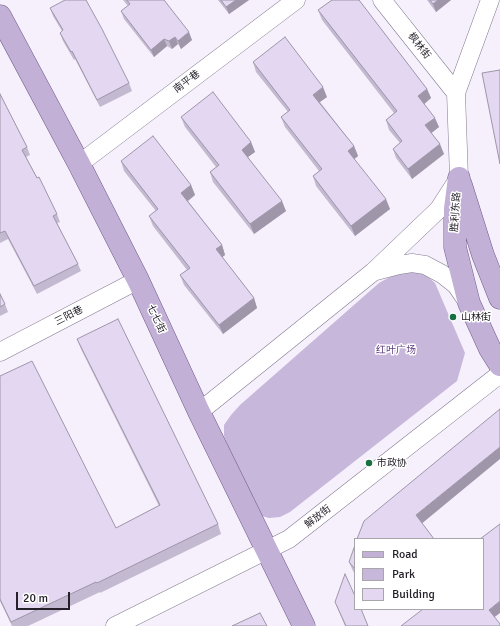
<!DOCTYPE html>
<html>
<head>
<meta charset="utf-8">
<style>
	body { margin:0 }
	#map { position:relative; width:500px; height:626px; overflow:hidden; background:#f5f0fb; font-family:Signika,sans-serif }
	canvas { display:block }
	.legend { position:absolute; left:354px; top:538px; width:130px; height:72px; box-sizing:border-box; background:#fff; border:1px solid #a8a6aa; margin:0; padding:5px 7px; list-style:none; font-size:12px; color:#25202a }
	.legend li { display:flex; align-items:center; gap:8px; height:20px }
	.legend b { width:20px; border:1px solid #a8a6aa }
	.scale { position:absolute; left:16px; top:592px; width:54px; height:18px; box-sizing:border-box; border:2px solid #25202a; border-top:0; padding-left:5px; font-size:12px; line-height:14px; white-space:nowrap; color:#25202a; -webkit-text-stroke:3px #fff; paint-order:stroke }
</style>
</head>
<body>
<div id="map">
<canvas width="500" height="626"></canvas>
<ul class="legend">
<li><b style="height:5px;background:#c2b0d7"></b>Road</li>
<li><b style="height:11px;background:#c7b7da"></b>Park</li>
<li><b style="height:11px;background:#e3d7f2"></b>Building</li>
</ul>
<div class="scale">20 m</div>
</div>
<script>
const context = document.querySelector('canvas').getContext('2d');
context.lineJoin = 'round';
function fillPath(path, color) { context.fillStyle = color; context.fill(path, 'evenodd'); }
const toPath = rows => new Path2D(rows.map(r => 'M' + r).join(''));
function trace(path, color, width, dash) { context.strokeStyle = color; context.lineWidth = width; context.lineCap = dash ? 'butt' : 'round'; context.setLineDash(dash || []); context.stroke(path); }
function drawText(font, color, halo, rows, align = 'center') {
  context.font = font + ' Signika,"Noto Sans SC",sans-serif'; context.lineWidth = 3; context.setLineDash([]); context.textBaseline = 'middle'; context.strokeStyle = halo; context.fillStyle = color; for (const [text, x, y, turn = 0] of rows) {
    context.save(); context.translate(x, y); context.rotate((+turn || 0) * Math.PI / 180); context.textAlign = isNaN(turn) ? turn : align; if (halo) context.strokeText(text, 0, 0); context.fillText(text, 0, 0); context.restore();
  }
}
const green = toPath([
	[413,269,425,274,435,283,465,353,457,381,290,512,280,517,269,518,262,516,255,510,224,436,224,425,231,415,240,405,379,283,397,273]
]);
const minor = toPath([
	[382,0,456,93],
	[79,164,296,0],
	[376,271,399,265,412,263,425,265,442,274,456,285,467,301],
	[0,352,138,280],
	[199,412,373,272,439,209,459,178,456,93,490,0],
	[115,626,289,539,500,374]
]);
const major = toPath([
	[0,16,79,164,138,280,199,412,304,626],
	[459,178,455,209,455,247,469,303,490,349,500,365],
	[461,185,483,255,500,298]
]);
const wall = toPath([
	[123,0,164,0,192,40,181,49,178,44,172,49,167,46,154,57,124,19,121,11,128,6],
	[218,0,249,0,229,14],
	[427,0,451,0,436,12],
	[50,8,129,83,132,91,100,107,75,59,74,60,63,41,60,33,62,31,53,16],
	[318,10,427,89,431,98,424,104,439,127,431,133,444,154,412,179,396,158,393,149,400,143,389,130,386,120,394,113,322,20],
	[253,62,327,97,320,102,354,146,358,156,354,159,390,209,355,236,316,186,313,176,319,171,285,127,281,117,288,112,256,72],
	[0,94,27,147,30,155,26,157,57,214,60,222,57,223,78,264,81,271,37,294,8,239,0,243],
	[181,117,251,142,255,152,248,157,286,211,254,234,213,182,210,172,216,167,185,127],
	[121,161,191,185,195,195,188,201,222,245,225,255,222,257,254,298,257,308,223,334,184,285,180,275,187,270,153,226,149,216,156,211,124,171],
	[0,294,5,304,8,312,0,316],
	[77,339,218,524,221,534,100,593,100,592,28,626,12,626,0,601,0,376,116,528,159,506,81,349],
	[355,545,355,574,353,571,349,562],
	[335,602,368,626,345,626]
]);
const shadedWall = toPath([
	[236,0,249,0,229,14,226,7],
	[438,0,451,0,436,12,433,4],
	[189,32,192,40,181,49,178,41],
	[175,37,178,44,172,49,169,41],
	[164,39,167,46,154,57,151,50],
	[323,87,327,97,317,104,313,95],
	[427,89,431,98,422,106,418,96],
	[435,118,439,127,429,135,425,125],
	[251,142,255,152,245,159,242,150],
	[440,144,444,154,412,179,408,169],
	[354,146,358,156,352,161,348,151],
	[191,185,195,195,185,203,181,193],
	[386,199,390,209,355,236,351,226],
	[282,201,286,211,254,234,250,224],
	[222,245,225,255,220,259,216,249],
	[254,298,257,308,223,334,219,325],
	[500,447,500,459,420,525,416,515],
	[500,601,500,613,492,619,489,610]
]);
const building = toPath([
	[65,0,86,0,102,29,129,83,97,100,72,51,71,52,60,33,63,30,50,8,65,0],
	[127,0,164,0,189,32,178,41,175,37,169,41,164,39,151,50,121,11,130,4,127,0],
	[221,0,236,0,226,7,221,0],
	[332,0,359,0,427,89,418,96,435,118,425,125,440,144,408,169,393,149,402,141,386,120,397,111,318,10,332,0],
	[430,0,438,0,433,4,430,0],
	[285,37,323,87,313,95,354,146,348,151,386,199,351,226,313,176,322,169,281,117,290,110,253,62,285,37],
	[500,70,500,164,482,73,500,70],
	[213,92,251,142,242,150,282,201,250,224,210,172,219,165,181,117,213,92],
	[0,94,27,147,22,150,37,178,39,177,57,214,53,216,78,264,34,286,5,231,0,233,0,94],
	[153,136,191,185,181,193,222,245,216,249,254,298,219,325,180,275,190,268,149,216,158,209,121,161,153,136],
	[0,294,5,304,0,307,0,294],
	[118,319,218,524,97,583,96,582,11,622,0,599,0,376,32,361,116,528,160,505,77,339,118,319],
	[500,409,500,447,416,515,434,539,357,539,364,521,500,409],
	[500,524,500,601,489,610,500,624,500,626,401,626,423,609,483,609,483,539,480,539,500,524],
	[355,545,355,569,349,562,355,545],
	[345,574,355,596,355,609,361,609,368,626,346,626,335,602,345,574],
	[260,613,267,626,232,626,260,613]
]);
const markers = [
	[453,317,4,"#197043"],
	[369,463,4,"#197043"]
];
const streetNames = [
	["枫林街",419,46,52],
	["南平巷",187,82,-37],
	["胜利东路",456,212,-86],
	["三阳巷",69,316,-27],
	["七七街",156,319,65],
	["解放街",318,517,-38]
];
const poiNames = [
	["山林街",461,317],
	["市政协",377,463]
];
const parkNames = [
	["红叶广场",396,350]
];
fillPath(green, '#c7b7da');
trace(minor, '#847991', 19);
trace(major, '#715b8a', 23);
trace(minor, '#fff', 18);
trace(major, '#c2b0d7', 22);
fillPath(wall, '#c3b9d0');
fillPath(shadedWall, '#9f96a9');
fillPath(building, '#e3d7f2');
trace(building, '#9f96a9', 1);
for (const [x, y, r, color] of markers) { const dot = new Path2D(); dot.arc(x, y, r, 0, 2 * Math.PI); context.fillStyle = color; context.fill(dot); trace(dot, '#fff', 1.5); }
drawText('10px', '#25202a', '#fff', streetNames);
drawText('10px', '#25202a', '#fff', poiNames, 'left');
drawText('10px', '#5e3b80', '#fff', parkNames);
</script>
</body>
</html>
